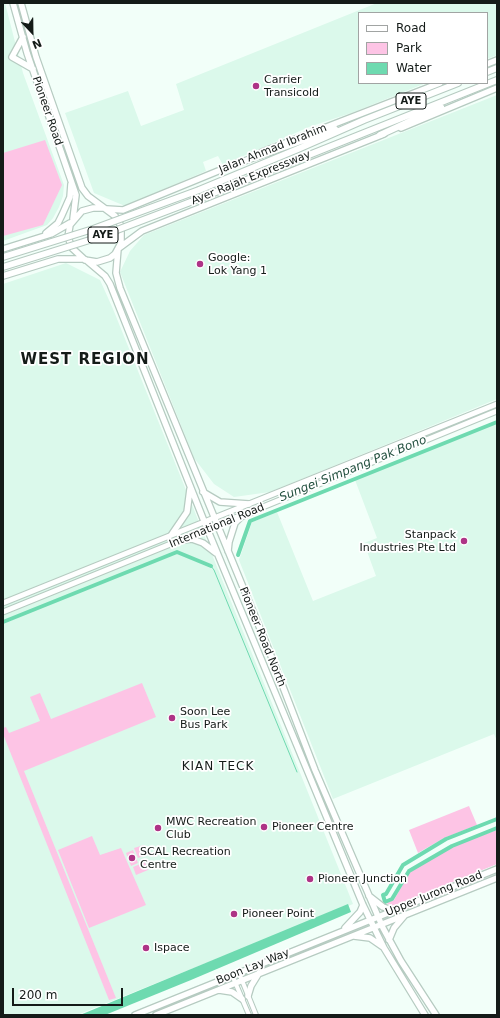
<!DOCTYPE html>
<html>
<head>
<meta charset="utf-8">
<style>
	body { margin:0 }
	#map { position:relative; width:500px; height:1018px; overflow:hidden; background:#f2fff9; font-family:"DejaVu Sans",sans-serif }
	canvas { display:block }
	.frame { position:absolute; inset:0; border:4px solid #141b18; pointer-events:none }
	.legend { position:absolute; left:358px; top:12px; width:130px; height:72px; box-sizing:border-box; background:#fff; border:1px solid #a1a4a3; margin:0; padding:5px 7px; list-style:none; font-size:12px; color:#141b18 }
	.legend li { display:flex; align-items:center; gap:8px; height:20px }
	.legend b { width:20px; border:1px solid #a1a4a3 }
	.north { position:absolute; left:12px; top:12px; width:40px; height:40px; -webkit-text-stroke:3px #fff; paint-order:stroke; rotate:158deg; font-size:11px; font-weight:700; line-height:16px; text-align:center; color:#141b18 }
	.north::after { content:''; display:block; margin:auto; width:14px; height:18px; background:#141b18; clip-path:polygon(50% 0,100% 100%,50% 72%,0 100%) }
	.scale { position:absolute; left:12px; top:988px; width:111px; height:18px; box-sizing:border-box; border:2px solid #141b18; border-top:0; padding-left:5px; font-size:12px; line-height:14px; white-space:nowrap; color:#141b18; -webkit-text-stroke:3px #fff; paint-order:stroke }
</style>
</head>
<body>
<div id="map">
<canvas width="500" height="1018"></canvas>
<div class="frame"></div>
<ul class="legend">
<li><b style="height:5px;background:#fff"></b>Road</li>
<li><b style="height:11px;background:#fdc4e5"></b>Park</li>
<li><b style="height:11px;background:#6edab0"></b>Water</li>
</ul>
<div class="north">N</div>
<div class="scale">200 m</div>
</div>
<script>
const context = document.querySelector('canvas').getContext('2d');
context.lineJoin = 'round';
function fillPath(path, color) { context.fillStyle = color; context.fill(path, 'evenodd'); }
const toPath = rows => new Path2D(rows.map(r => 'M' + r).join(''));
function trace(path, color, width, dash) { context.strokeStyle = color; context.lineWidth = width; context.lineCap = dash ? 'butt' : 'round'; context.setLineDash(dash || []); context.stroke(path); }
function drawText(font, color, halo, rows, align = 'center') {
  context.font = font + ' "DejaVu Sans",sans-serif'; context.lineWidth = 3.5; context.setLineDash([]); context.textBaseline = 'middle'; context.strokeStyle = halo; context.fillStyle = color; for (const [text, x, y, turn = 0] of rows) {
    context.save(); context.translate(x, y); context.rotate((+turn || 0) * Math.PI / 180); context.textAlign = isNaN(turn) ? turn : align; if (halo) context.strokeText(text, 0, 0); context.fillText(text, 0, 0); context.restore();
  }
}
const built = toPath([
	[3,3,5,3,23,73,64,185,63,196,59,207,53,218,47,225,3,241],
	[377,3,497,3,497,55,487,59,487,13,359,13,359,83,426,83,354,112,309,127,223,165,218,156,203,162,206,171,125,206,94,193,65,113,128,91,141,126,184,110,176,84],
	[497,95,497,399,270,492,234,497,214,484,194,458,120,272,130,251,144,235],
	[66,263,100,280,113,309,353,904,77,1015,3,1015,3,284],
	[497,421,497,741,494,734,333,799,239,560,252,522,277,512,313,601,376,576,364,543,377,538,355,480]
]);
const green = toPath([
	[45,140,62,185,43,225,3,236,3,153],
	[142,683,156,717,24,771,116,998,109,1000,3,734,3,728,6,727,9,733,40,721,30,697,40,693,51,719],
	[469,806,477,825,444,838,418,853,409,830],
	[497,830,497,864,393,906,386,903,394,900,410,872,453,846],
	[92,836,100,855,121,848,146,905,89,928,58,850],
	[144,845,148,854,138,858,134,848],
	[133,850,138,863,131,866,126,853],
	[145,862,148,870,136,875,133,867]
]);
const water = toPath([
	[348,904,351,912,191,980,105,1015,80,1015]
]);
const stream = toPath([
	[211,566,214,570,297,772]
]);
const canal = toPath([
	[238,555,250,521,497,422],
	[3,622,177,552,211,566],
	[497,819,446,839,403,865,386,894,383,895,385,902,392,899,409,871,452,846,497,828]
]);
const tertiary = toPath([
	[239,973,256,1015],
	[232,975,249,1015]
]);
const secondary = toPath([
	[253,511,497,411],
	[3,603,497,404],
	[3,612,242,515]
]);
const primary = toPath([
	[13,3,27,53,76,195,73,219],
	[21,3,36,57,82,188,88,196,115,216,121,226,121,243,115,254,110,258,97,262,85,260,72,248,68,237,70,225,82,211,93,208,104,208],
	[23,37,12,57,33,69],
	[487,64,497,60],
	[401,128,497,88],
	[262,152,440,83],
	[107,209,123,210,240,162],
	[46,233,58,223,62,215,70,197,71,184],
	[119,248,142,231,384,134],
	[3,249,51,234,70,223],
	[118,249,116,273,120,288,268,648,315,770,383,928,401,961,436,1015],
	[86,260,105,276,110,284,204,521,363,905,384,948,425,1015],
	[3,276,58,259,82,259],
	[203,492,220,502,249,504],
	[172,534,187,512,190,489],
	[182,540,192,539,203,543,216,553],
	[228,551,229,542,235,523,241,517,256,510],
	[369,896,383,907,392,910],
	[345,928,360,912,363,905],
	[354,936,370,938,383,947],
	[389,940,394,928,405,915],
	[219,990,232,992,242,999],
	[248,996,251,986,259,973],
	[135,1015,497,869],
	[156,1015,497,878]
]);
const motorway = toPath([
	[487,72,497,68],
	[380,135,441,107],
	[236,164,335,129],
	[199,190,298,149,364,120,458,83],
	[201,198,497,80]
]);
const motorwayBridge = toPath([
	[3,257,93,229,199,190],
	[3,267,96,238,201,198]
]);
const markers = [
	[256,86,4,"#ae3386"],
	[200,264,4,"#ae3386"],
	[464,541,4,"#ae3386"],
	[172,718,4,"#ae3386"],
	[264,827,4,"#ae3386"],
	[158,828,4,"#ae3386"],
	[132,858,4,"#ae3386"],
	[310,879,4,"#ae3386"],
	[234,914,4,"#ae3386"],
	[146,948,4,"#ae3386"]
];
const shields = [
	[411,101,30],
	[103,235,30]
];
const shieldNames = [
	["AYE",411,101],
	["AYE",103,235]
];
const poiNames = [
	["Carrier",264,80],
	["Transicold",264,93],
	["Google:",208,258],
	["Lok Yang 1",208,271],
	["Stanpack",456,535,"right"],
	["Industries Pte Ltd",456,548,"right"],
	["Soon Lee",180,712],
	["Bus Park",180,725],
	["MWC Recreation",166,822],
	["Club",166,835],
	["Pioneer Centre",272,827],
	["SCAL Recreation",140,852],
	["Centre",140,865],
	["Pioneer Junction",318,879],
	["Pioneer Point",242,914],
	["Ispace",154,948]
];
const streetNames = [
	["Pioneer Road",47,111,71],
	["Jalan Ahmad Ibrahim",273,149,-22],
	["Ayer Rajah Expressway",251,178,-22],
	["International Road",217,526,-22],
	["Pioneer Road North",262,637,68],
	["Upper Jurong Road",434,894,-22],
	["Boon Lay Way",253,967,-22]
];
const waterNames = [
	["Sungei Simpang Pak Bono",353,469,-22]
];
const neighbourhoodNames = [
	["KIAN TECK",218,767]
];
const districtNames = [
	["WEST REGION",85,360]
];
fillPath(built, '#dbf9eb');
fillPath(green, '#fdc4e5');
fillPath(water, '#6edab0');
trace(stream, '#6edab0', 1);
trace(canal, '#6edab0', 4);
trace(tertiary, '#b6cbc1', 6);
trace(secondary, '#b6cbc1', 7);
trace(primary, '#b6cbc1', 8);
trace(motorway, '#b6cbc1', 8);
trace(tertiary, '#fff', 4);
trace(secondary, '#fff', 5);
trace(primary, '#fff', 5.5);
trace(motorway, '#fff', 6);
trace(motorwayBridge, '#b6cbc1', 8, []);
trace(motorwayBridge, '#fff', 6);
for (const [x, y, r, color] of markers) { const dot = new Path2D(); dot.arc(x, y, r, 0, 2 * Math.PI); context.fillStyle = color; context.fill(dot); trace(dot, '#fff', 1.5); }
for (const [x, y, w] of shields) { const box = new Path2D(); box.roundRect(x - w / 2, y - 8, w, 16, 3); context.fillStyle = '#fff'; context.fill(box); trace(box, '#141b18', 1); }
drawText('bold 10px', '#141b18', null, shieldNames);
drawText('11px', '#141b18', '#fff', poiNames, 'left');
drawText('11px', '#141b18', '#fff', streetNames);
drawText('italic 12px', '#255241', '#fff', waterNames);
context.letterSpacing = '1px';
drawText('12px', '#141b18', '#fff', neighbourhoodNames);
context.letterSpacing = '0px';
context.letterSpacing = '1px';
drawText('bold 15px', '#141b18', '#fff', districtNames);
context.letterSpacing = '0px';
</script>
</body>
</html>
